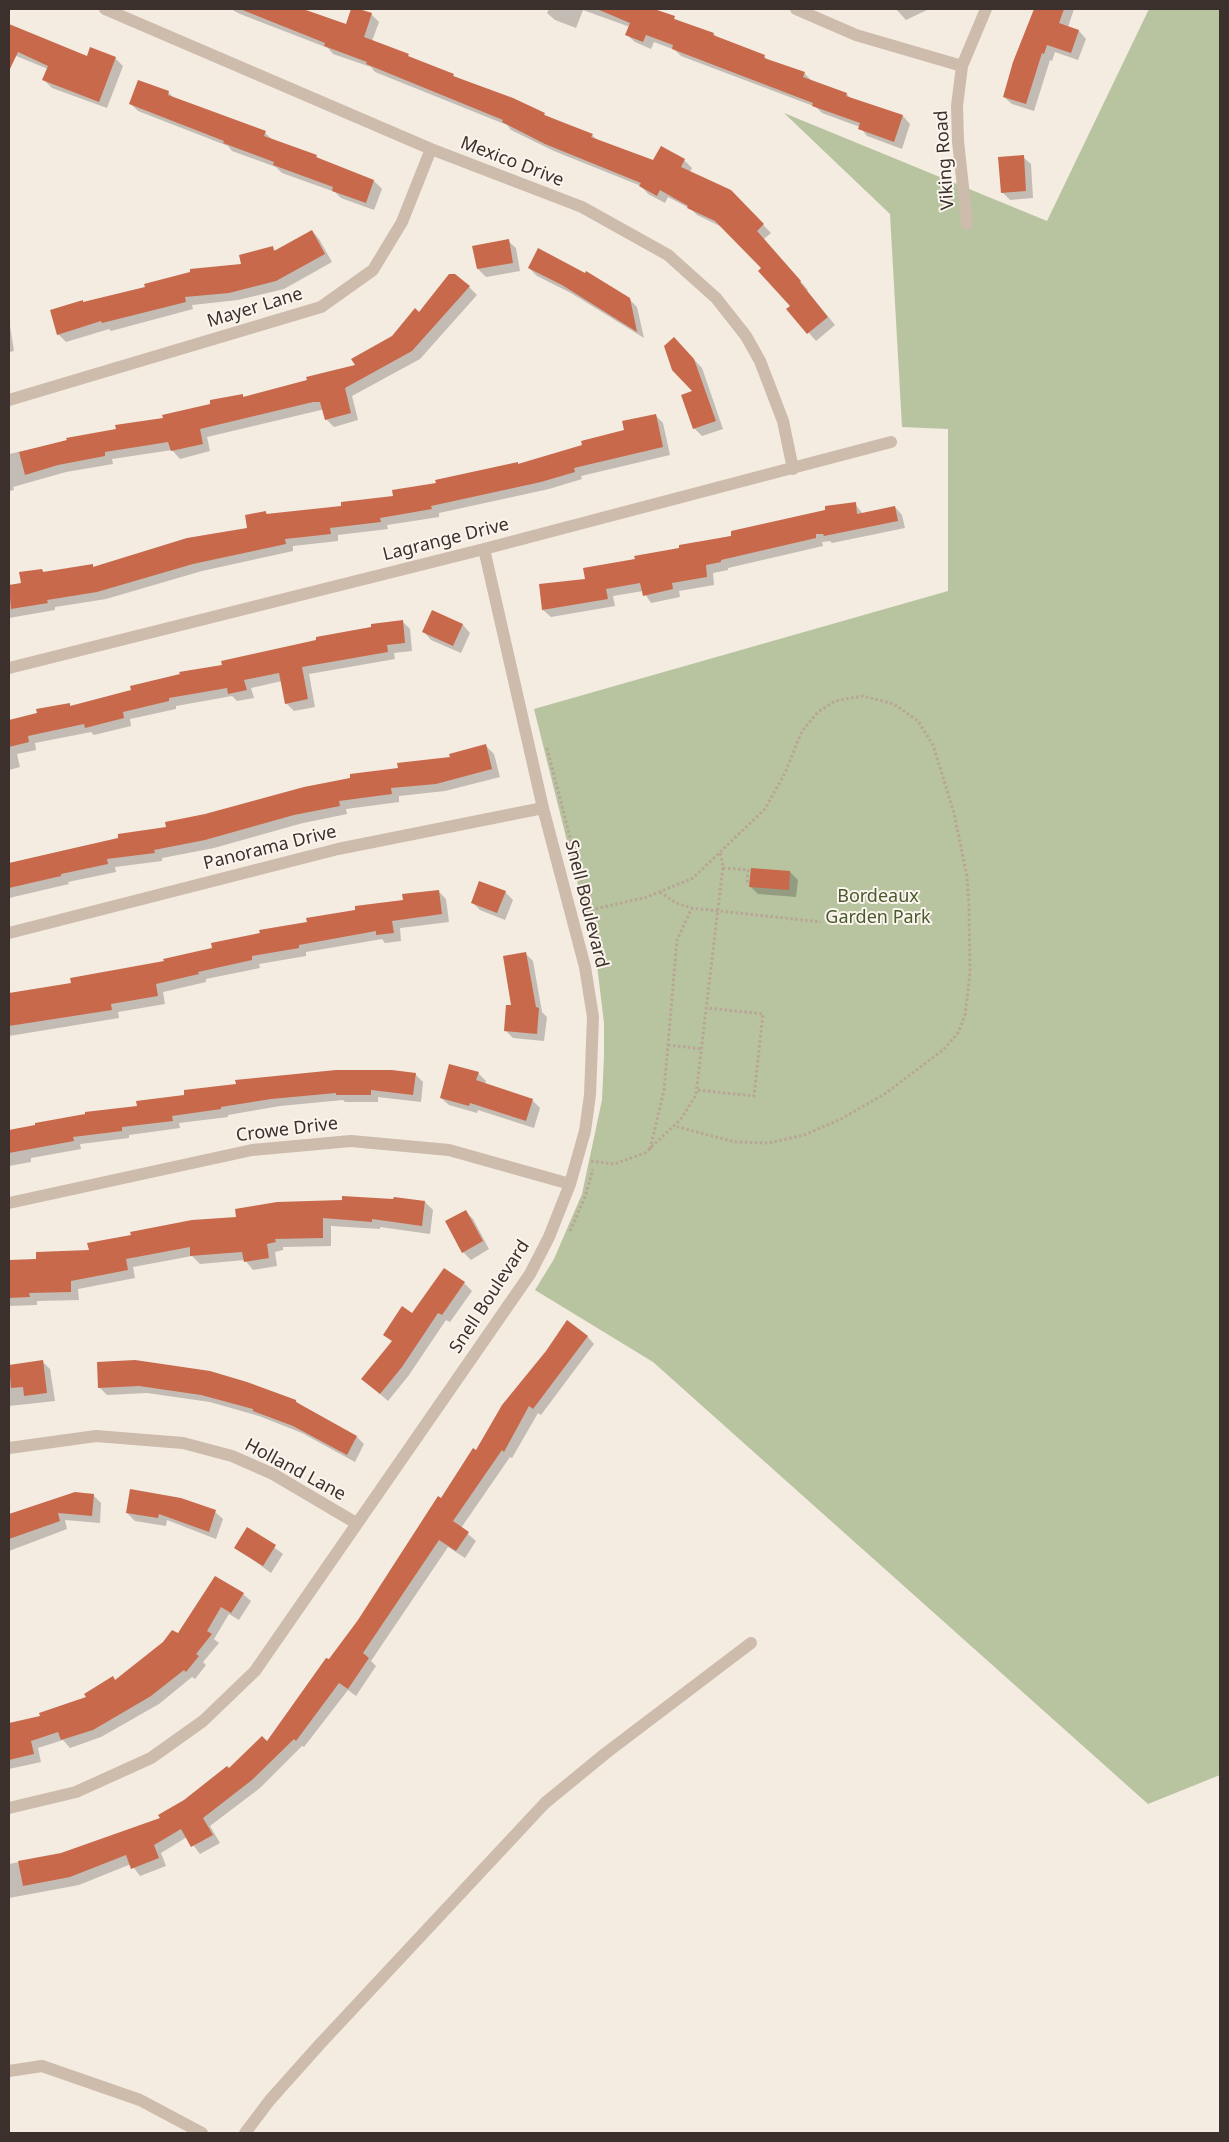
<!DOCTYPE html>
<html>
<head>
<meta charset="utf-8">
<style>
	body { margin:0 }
	#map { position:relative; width:1229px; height:2142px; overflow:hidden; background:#f4ebe1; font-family:"Noto Sans",sans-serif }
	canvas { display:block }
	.frame { position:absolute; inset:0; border:10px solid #3b302b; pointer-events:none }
</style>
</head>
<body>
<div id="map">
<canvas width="1229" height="2142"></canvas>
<div class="frame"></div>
</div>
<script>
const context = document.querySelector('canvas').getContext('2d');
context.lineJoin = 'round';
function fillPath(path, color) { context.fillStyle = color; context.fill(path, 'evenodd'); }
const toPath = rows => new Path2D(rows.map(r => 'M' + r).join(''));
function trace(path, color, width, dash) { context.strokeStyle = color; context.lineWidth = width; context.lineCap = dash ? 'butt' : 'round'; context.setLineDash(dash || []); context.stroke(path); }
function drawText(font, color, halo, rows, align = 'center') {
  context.font = font + ' "Noto Sans",sans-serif'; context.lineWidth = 4; context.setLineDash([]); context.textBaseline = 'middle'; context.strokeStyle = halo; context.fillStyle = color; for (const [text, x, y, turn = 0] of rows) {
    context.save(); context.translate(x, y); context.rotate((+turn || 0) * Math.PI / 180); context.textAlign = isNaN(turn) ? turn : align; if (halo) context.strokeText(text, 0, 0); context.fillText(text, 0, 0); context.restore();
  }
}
const green = toPath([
	[1149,9,1220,9,1220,1775,1148,1804,653,1362,535,1290,554,1259,582,1194,602,1100,604,1056,604,1023,596,957,534,709,948,591,948,429,902,427,890,214,784,113,1047,221]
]);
const shadow = toPath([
	[231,9,301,9,347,25,353,9,356,9,371,14,379,22,372,41,592,135,598,141,654,162,684,160,692,168,690,172,730,191,771,233,764,239,808,290,807,291,835,325,816,341,788,309,792,306,763,268,724,228,697,215,691,209,668,197,665,203,648,194,641,186,554,151,511,130,507,125,375,72,371,67,333,54,328,48,240,14],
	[549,9,649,9,714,34,717,38,764,56,769,61,804,73,812,81,847,94,851,99,903,116,910,124,902,149,867,136,860,127,822,113,816,107,681,56,675,50,654,42,651,49,635,42,627,35,630,27,583,10,576,28,555,20,547,13],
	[896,9,929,9,906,20],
	[1039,9,1074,9,1068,27,1079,31,1086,39,1078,60,1055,52,1052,61,1050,60,1034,111,1012,104,1004,97],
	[9,26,88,57,115,58,123,66,107,108,52,88,44,80,48,69,9,53],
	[139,81,169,93,175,99,265,133,274,141,316,156,321,161,374,181,382,189,374,210,341,198,335,192,282,173,276,167,232,151,228,146,138,111,130,103],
	[1023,157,1031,164,1033,198,1010,200,1002,192],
	[312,231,319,239,332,262,284,289,238,300,192,305,193,309,111,331,109,329,66,342,58,334,84,303,147,288,192,273,242,265,272,248,276,251],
	[508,241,516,248,520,271,486,277,478,269],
	[529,268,629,299,637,307,644,338,571,293,537,276],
	[469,287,477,295,420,359,352,396,358,420,334,427,326,419,323,410,321,410,207,437,210,451,180,459,172,450,112,459,113,464,66,472,13,487,14,490,9,491,9,454,164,419,242,395,245,398,309,381,356,366,420,314],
	[9,320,14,351,9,352],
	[682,347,702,368,723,429,702,436,694,428,694,392],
	[655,415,663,423,670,455,581,476,582,479,549,489,439,513,439,517,387,525,388,529,338,535,338,541,293,546,293,551,202,571,106,599,55,607,55,610,9,618,9,586,22,584,42,570,45,573,92,565,95,568,248,529,266,512,268,515,342,507,394,497,519,465,583,446,626,431],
	[855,504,863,514,895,507,902,515,905,528,832,543,830,541,822,542,823,546,728,568,728,570,713,573,714,585,679,591,680,597,651,603,643,591,613,596,615,606,551,617,543,610,586,580,637,560],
	[433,612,463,625,470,633,461,653,431,640,424,632],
	[402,621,410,629,412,651,394,653,395,659,309,674,315,707,294,711,286,703,282,681,251,688,254,698,237,701,232,696,176,706,176,709,130,719,131,726,94,735,91,732,35,743,36,750,17,754,20,767,9,770,9,721,69,704,72,707],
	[485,745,494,754,500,777,445,791,399,796,399,802,346,809,347,814,303,823,214,848,162,858,162,861,115,867,116,872,68,882,69,884,9,898,9,864,25,862,24,860,70,849,167,828,399,769,452,758],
	[752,870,790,872,798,880,796,897,758,894,750,886],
	[438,891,446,899,449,922,400,928,401,941,385,943,382,939,306,952,306,956,259,964,260,968,206,979,206,982,163,992,165,1004,118,1012,119,1018,9,1036,9,996,73,984,165,962,308,923,404,902],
	[505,892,513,900,505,920,480,910,472,902],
	[525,953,533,961,542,1012,547,1017,544,1041,513,1038,505,1030],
	[478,1073,486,1081,485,1084,532,1100,540,1108,534,1128,478,1110,477,1113,449,1105,441,1098],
	[415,1074,423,1082,421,1102,378,1097,378,1102,345,1102,343,1100,280,1106,228,1115,228,1117,179,1123,180,1128,129,1135,129,1138,80,1144,81,1149,31,1158,31,1162,9,1166,9,1132,86,1115],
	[425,1202,433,1210,430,1234,380,1227,380,1229,331,1226,331,1246,283,1247,283,1250,275,1252,277,1266,253,1270,245,1260,200,1264,192,1256,133,1267,135,1278,78,1289,79,1300,37,1301,37,1305,9,1306,9,1262,38,1261],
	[465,1211,473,1219,489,1249,471,1260,463,1252],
	[464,1283,472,1291,450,1322,446,1320,409,1375,388,1401,363,1379,393,1342,385,1334],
	[587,1336,594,1344,541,1415,538,1413,512,1458,510,1457,461,1528,476,1541,465,1558,448,1547,371,1661,376,1666,356,1696,348,1690,304,1747,302,1746,260,1788,210,1826,220,1843,200,1854,187,1837,161,1853,166,1866,140,1876,131,1864,79,1885,9,1898,9,1864,61,1854,162,1819,267,1743,359,1621,441,1500,477,1452],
	[43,1362,50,1369,55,1401,9,1406,9,1371],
	[98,1363,296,1401,301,1406,357,1437,364,1444,355,1462,302,1433,259,1416,210,1402,147,1393,107,1395,99,1387],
	[75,1494,93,1495,101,1503,100,1523,65,1520,67,1529,9,1551,9,1517],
	[215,1512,223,1519,216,1539,167,1520,166,1526,135,1521,127,1513],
	[248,1528,283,1554,271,1573,235,1547],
	[216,1577,243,1594,251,1601,239,1620,229,1614,214,1639,219,1643,203,1662,206,1665,195,1679,192,1677,159,1704,101,1737,70,1748,63,1740,38,1748,41,1762,9,1769,9,1724,42,1717,87,1698,115,1681,178,1635]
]);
const building = toPath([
	[240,9,303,9,346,24,351,9,359,9,372,13,364,37,409,54,408,56,454,74,453,76,513,98,545,113,544,115,593,134,591,137,653,160,661,146,685,159,681,167,731,190,764,224,757,231,801,281,800,282,828,317,807,334,786,309,790,306,758,271,761,268,715,221,687,208,688,206,660,190,657,196,639,186,641,183,545,144,502,122,503,120,366,64,367,62,324,46,325,43],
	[597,9,654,9,675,16,674,19,714,33,713,35,765,55,764,58,805,72,803,77,847,93,846,96,903,115,894,142,858,129,860,123,812,106,813,103,672,49,673,45,646,35,643,42,625,35,630,23],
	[1034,9,1064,9,1059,23,1079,30,1071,53,1047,45,1044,54,1042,53,1026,104,1003,97,1013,62],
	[9,24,87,56,90,47,116,57,99,102,42,80,48,66,18,52,9,71],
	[138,80,169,91,168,95,266,131,264,136,317,155,316,157,374,180,366,203,332,191,333,187,273,165,274,162,223,143,224,141,129,104],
	[1024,155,1026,191,1001,193,998,157],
	[312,230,325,254,276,281,229,293,185,297,186,302,102,323,101,321,57,335,50,310,83,300,83,302,145,287,144,284,190,272,190,269,241,264,239,255,273,246,274,251],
	[509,239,513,263,477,269,472,246],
	[538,248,585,273,586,271,630,298,637,332,562,285,528,268],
	[449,274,455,274,470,286,412,351,345,388,351,413,325,420,320,402,313,402,200,429,203,444,171,451,168,442,105,452,105,456,58,465,25,475,19,452,67,440,66,438,116,429,115,425,163,418,162,415,210,404,210,400,243,394,243,397,307,380,306,377,355,365,351,359,392,336,415,308,419,312],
	[674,337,694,359,716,421,693,429,681,395,692,391,672,370,664,346],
	[656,414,663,447,574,468,575,472,541,482,431,506,432,509,380,518,381,522,330,528,331,534,285,539,286,544,193,564,97,592,47,600,48,603,11,609,9,585,21,583,19,572,42,569,43,572,93,564,93,567,187,538,247,528,245,515,266,511,266,514,341,506,341,502,393,496,392,490,436,483,435,480,518,462,518,464,582,445,581,441,624,430,622,421],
	[856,502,857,514,895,506,898,521,824,536,823,534,816,534,816,538,721,560,721,562,706,565,707,577,672,583,673,589,643,596,640,583,606,589,608,599,542,610,539,584,585,579,583,568,635,559,634,556,679,548,679,545,731,536,731,531,825,510,825,506],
	[432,610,463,624,453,646,422,632],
	[403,620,405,643,387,645,388,652,302,667,308,699,285,704,279,673,244,680,247,690,228,694,227,688,169,698,169,701,123,712,124,718,85,728,84,724,28,736,29,742,9,747,9,720,37,713,36,709,70,703,70,706,131,690,130,686,180,674,179,672,222,665,221,661,316,640,316,637,371,627,371,624],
	[486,744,492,769,436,784,391,788,392,794,339,801,340,806,294,815,205,840,154,850,155,853,107,859,108,864,61,874,61,876,9,888,9,863,118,838,118,834,166,827,165,822,205,814,304,787,350,778,350,774,398,768,397,763,450,757,449,754],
	[751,868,790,871,789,890,749,887],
	[479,881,506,891,497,913,471,903],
	[439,890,442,914,392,921,394,933,376,935,376,931,299,945,299,948,252,956,252,960,198,972,199,974,156,984,158,996,111,1004,112,1010,9,1026,9,993,71,983,70,978,164,961,163,959,212,948,211,943,260,933,259,930,307,922,306,918,355,910,355,906,403,900,402,894],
	[526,952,536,1007,539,1008,537,1034,504,1031,506,1005,511,1005,503,956],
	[449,1064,479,1072,476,1080,533,1099,526,1121,470,1103,469,1106,440,1098],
	[336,1070,392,1070,416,1073,413,1095,371,1090,371,1095,336,1095,336,1093,271,1099,221,1107,221,1109,172,1116,173,1121,122,1127,122,1131,73,1137,74,1141,9,1153,9,1130,35,1125,35,1123,85,1114,85,1112,137,1106,136,1101,184,1095,184,1090,236,1084,235,1080],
	[342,1196,393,1199,394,1197,425,1201,422,1226,372,1219,372,1222,323,1218,323,1238,275,1239,276,1242,267,1244,269,1258,244,1262,242,1252,190,1256,190,1247,126,1259,128,1270,71,1281,71,1292,29,1293,30,1297,9,1298,9,1260,36,1259,36,1252,89,1250,87,1243,131,1235,130,1232,192,1220,236,1217,235,1209,277,1202,342,1200],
	[466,1210,483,1241,462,1253,445,1221],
	[444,1268,465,1282,442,1315,438,1313,402,1367,380,1394,361,1379,392,1341,383,1335,402,1306,412,1313],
	[567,1320,588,1336,533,1409,529,1406,504,1452,502,1450,453,1521,469,1532,456,1551,439,1540,363,1653,369,1658,348,1689,339,1683,296,1741,294,1739,252,1780,203,1818,213,1835,191,1847,181,1829,154,1845,159,1858,131,1869,126,1855,70,1877,23,1886,18,1861,61,1853,160,1818,158,1815,184,1800,227,1766,229,1768,262,1736,267,1741,326,1658,329,1659,358,1620,438,1496,441,1498,473,1448,476,1450,502,1405,546,1351],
	[43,1360,47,1393,24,1396,23,1387,11,1388,9,1365],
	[135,1360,210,1371,247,1382,296,1400,296,1402,357,1436,347,1455,293,1426,253,1411,253,1409,201,1395,139,1386,98,1388,97,1362],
	[130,1489,181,1498,216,1510,209,1532,159,1514,158,1518,126,1513],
	[75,1492,94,1494,92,1516,58,1513,60,1521,9,1539,9,1514],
	[247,1527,276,1545,263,1566,234,1548],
	[215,1576,244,1593,231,1613,221,1607,207,1631,212,1634,196,1654,199,1656,186,1672,184,1670,151,1696,93,1730,61,1740,58,1732,31,1741,34,1754,9,1760,9,1723,40,1716,39,1713,86,1697,84,1694,113,1676,115,1680,163,1642,172,1630,178,1633]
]);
const path = toPath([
	[547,748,589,911],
	[723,868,748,870,747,885],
	[660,892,676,903,692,908,821,922],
	[586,911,647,897,693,878,765,809,785,773,802,731,818,712,835,701,863,696,894,704,918,721,933,745,954,813,967,877,969,906,970,973,965,1015,958,1033,943,1050,886,1093,841,1119,804,1135,769,1143,735,1142,674,1126],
	[668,1045,702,1049],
	[698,1090,754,1096,763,1014,707,1008],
	[650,1149,664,1090,677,940,692,908],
	[591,1161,614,1164,645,1153,680,1120,696,1095,723,866,720,851],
	[570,1231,585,1197,593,1169]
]);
const minor = toPath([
	[105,9,431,149,582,207,668,255,716,298,746,336,760,361,783,421,793,469],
	[796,9,856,35,962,66],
	[967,224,958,141,957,106,962,66,986,9],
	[9,400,321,307,373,270,402,222,431,149],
	[9,668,484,549,891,442],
	[9,933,338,849,543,808],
	[9,1203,252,1150,351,1141,449,1150,570,1184],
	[9,1448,96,1436,183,1443,232,1456,273,1474,356,1523],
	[9,1808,76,1792,151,1758,203,1721,255,1671,530,1274,549,1237,570,1184,585,1131,590,1095,593,1017,585,967,543,808,484,549],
	[9,2071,42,2066,140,2100,202,2133],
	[245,2133,270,2100,320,2044,545,1803,606,1753,751,1643]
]);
const streetNames = [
	["Viking Road",945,160,-94],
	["Mexico Drive",512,162,21],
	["Mayer Lane",255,308,-17],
	["Lagrange Drive",446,540,-14],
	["Panorama Drive",270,848,-14],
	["Snell Boulevard",586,904,76],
	["Crowe Drive",287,1130,-7],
	["Snell Boulevard",490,1297,-57],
	["Holland Lane",295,1470,28]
];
const parkNames = [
	["Bordeaux",878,897],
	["Garden Park",878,918]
];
fillPath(green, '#b8c4a0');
fillPath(shadow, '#0003');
fillPath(building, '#c8694b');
trace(path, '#b9a596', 3, [2.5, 2.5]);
trace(minor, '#cdbbac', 12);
drawText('18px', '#3b302b', '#fbf5ee', streetNames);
drawText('18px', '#4a5a2e', '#fbf5ee', parkNames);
</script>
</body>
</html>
